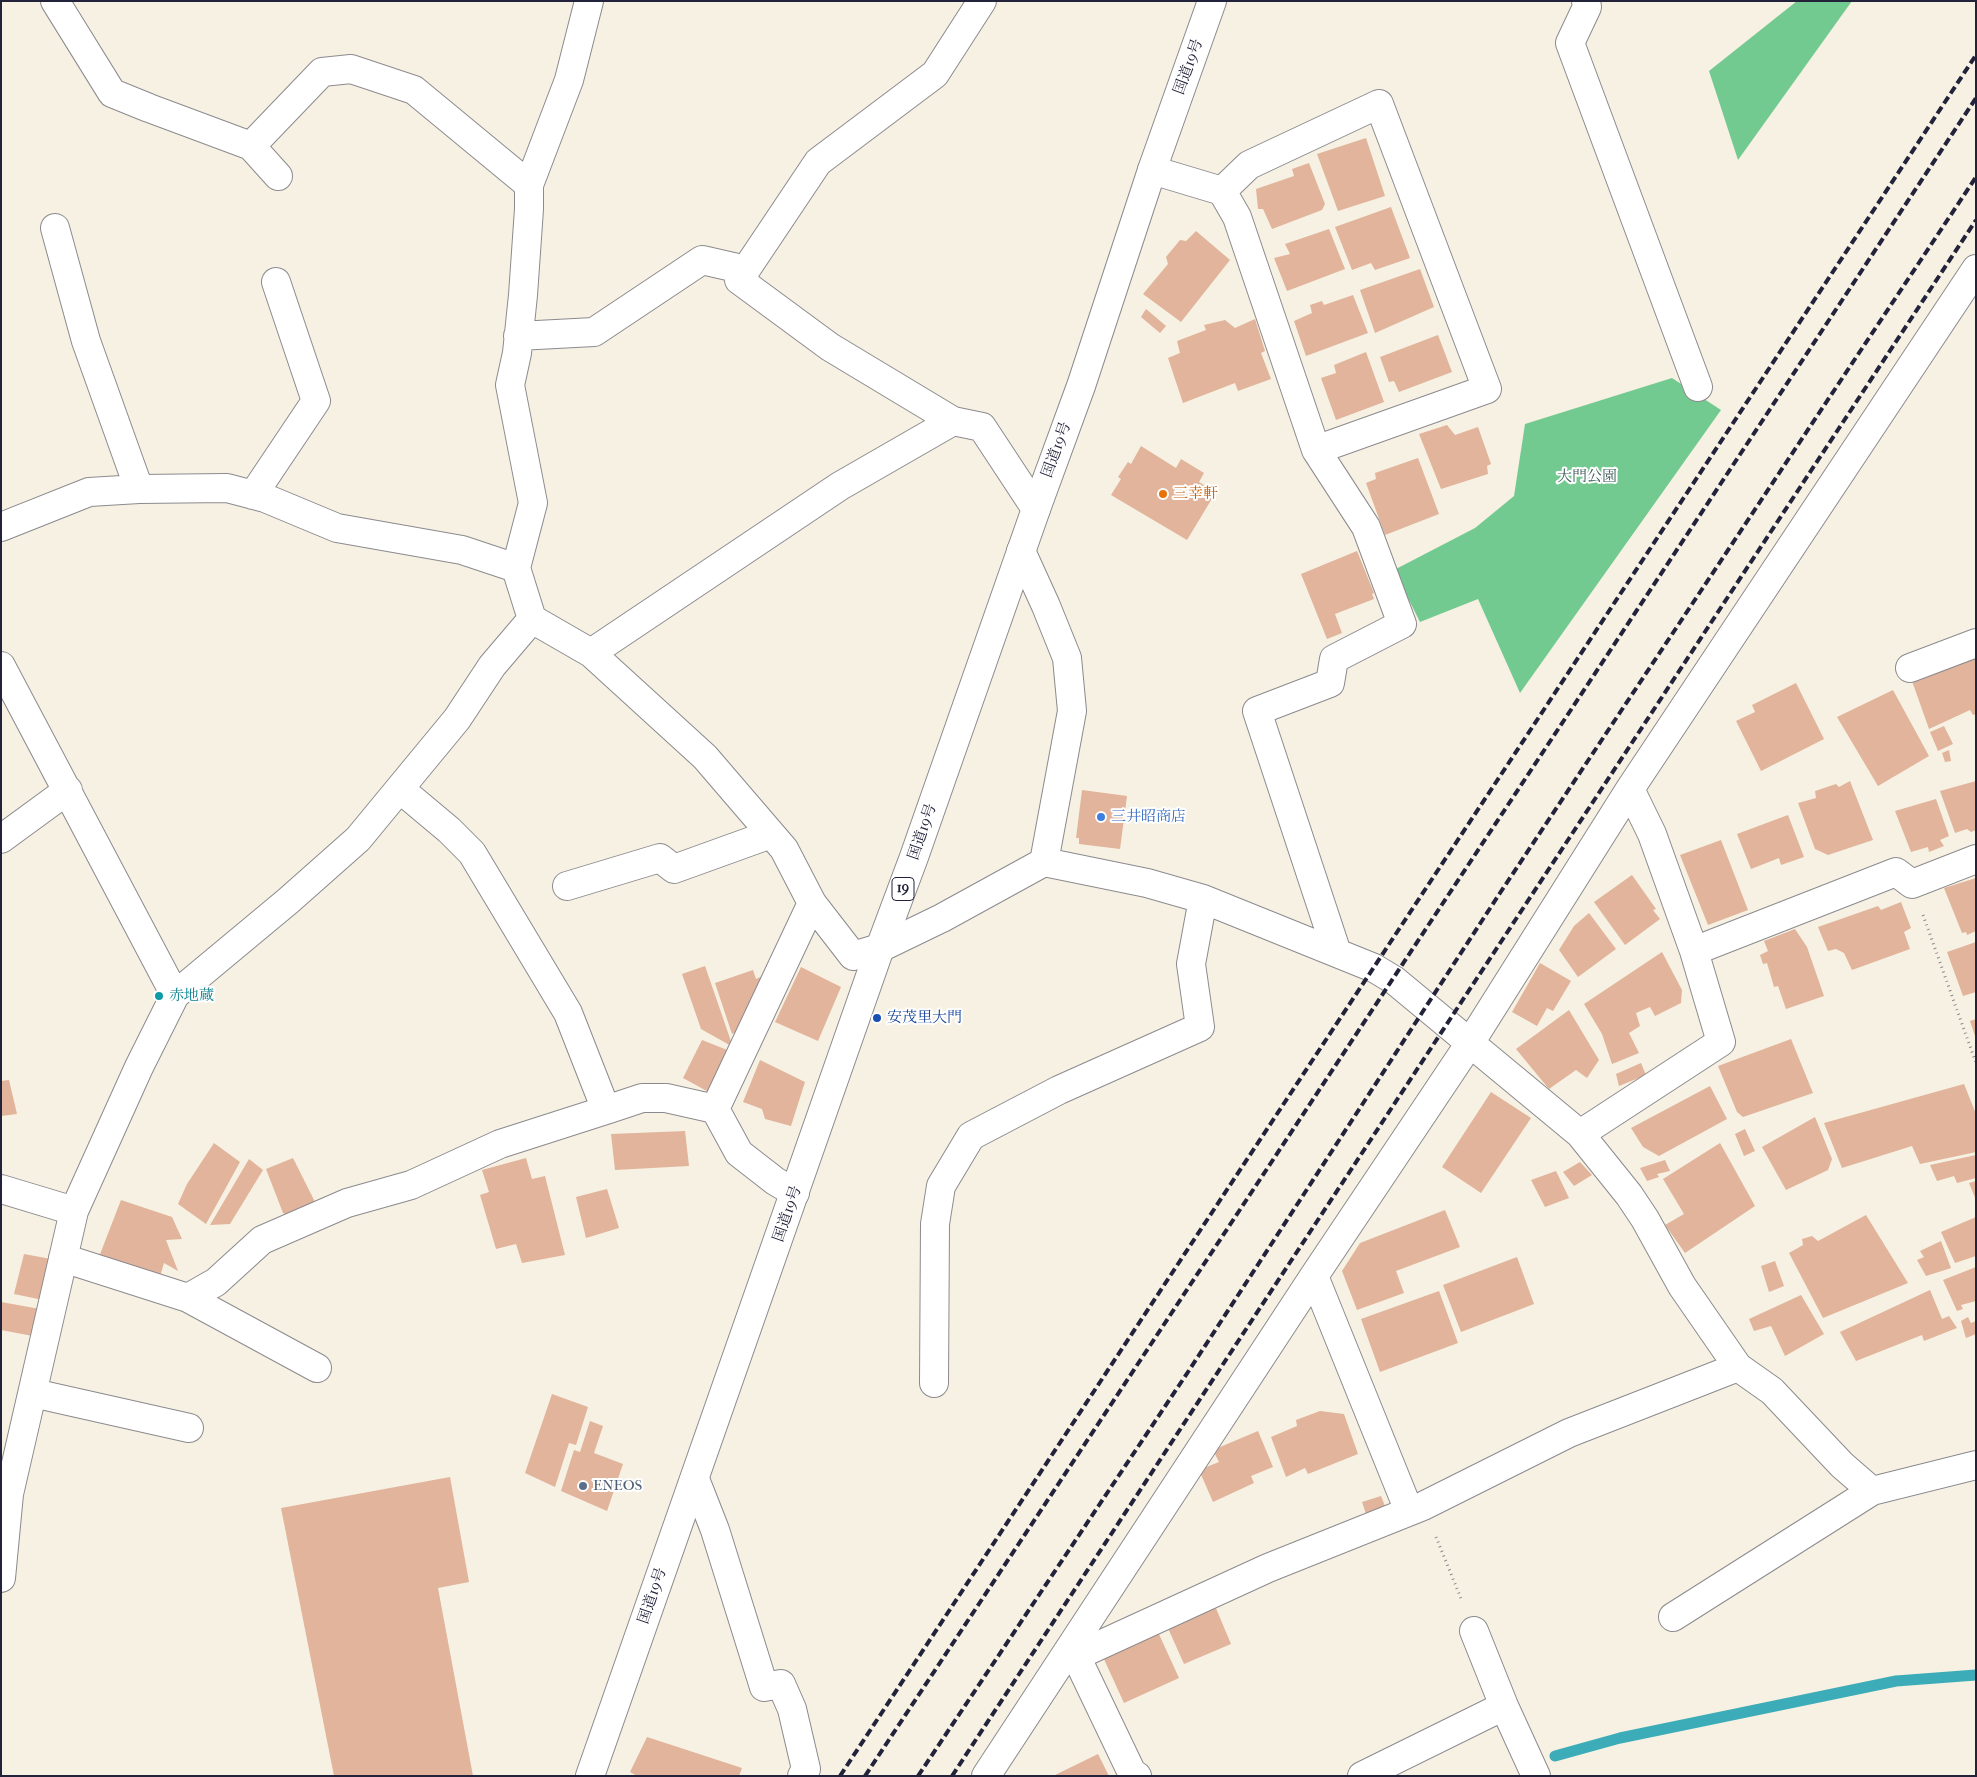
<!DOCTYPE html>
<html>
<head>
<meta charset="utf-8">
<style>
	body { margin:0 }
	#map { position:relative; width:1977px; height:1777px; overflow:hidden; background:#f6f1e2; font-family:"IM FELL French Canon",serif }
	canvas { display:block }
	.frame { position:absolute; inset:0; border:2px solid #22223b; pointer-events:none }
</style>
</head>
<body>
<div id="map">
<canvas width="1977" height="1777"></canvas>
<div class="frame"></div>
</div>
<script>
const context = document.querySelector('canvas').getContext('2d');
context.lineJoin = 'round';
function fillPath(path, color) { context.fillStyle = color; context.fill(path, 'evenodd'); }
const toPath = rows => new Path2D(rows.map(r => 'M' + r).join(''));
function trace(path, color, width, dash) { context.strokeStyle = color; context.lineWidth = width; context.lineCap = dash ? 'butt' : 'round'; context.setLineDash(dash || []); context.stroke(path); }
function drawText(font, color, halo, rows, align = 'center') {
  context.font = font + ' "IM FELL French Canon","Noto Serif JP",serif'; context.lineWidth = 4; context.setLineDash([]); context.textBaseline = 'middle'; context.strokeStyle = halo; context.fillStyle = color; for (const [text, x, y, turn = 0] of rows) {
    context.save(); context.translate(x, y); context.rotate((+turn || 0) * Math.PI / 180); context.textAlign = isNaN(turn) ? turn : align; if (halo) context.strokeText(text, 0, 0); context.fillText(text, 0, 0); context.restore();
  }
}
const green = toPath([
	[1797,1,1852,1,1738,160,1709,71],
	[1672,378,1721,410,1520,693,1478,599,1420,622,1394,570,1475,528,1514,496,1525,424]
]);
const stream = toPath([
	[1555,1756,1620,1738,1896,1681,1976,1675]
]);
const building = toPath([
	[1366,138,1385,196,1338,211,1317,154],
	[1309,163,1325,204,1322,210,1272,229,1263,209,1258,209,1256,189,1294,176,1292,169],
	[1391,207,1410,258,1375,270,1371,263,1352,270,1335,227],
	[1329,229,1345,269,1287,291,1274,258,1290,254,1285,244],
	[1196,231,1230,260,1181,322,1143,294,1168,264,1166,257,1180,240,1186,241],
	[1420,269,1434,307,1375,333,1360,290],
	[1353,295,1368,333,1306,356,1294,321,1312,313,1310,305,1322,301,1324,305],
	[1146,309,1166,326,1160,333,1141,317],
	[1255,319,1265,351,1261,353,1271,379,1238,391,1235,383,1183,403,1168,358,1180,353,1177,341,1206,330,1204,325,1225,320,1235,328],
	[1438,335,1452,372,1399,392,1394,381,1389,382,1380,357],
	[1366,352,1384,402,1336,420,1321,378,1336,373,1334,365],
	[1447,425,1455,435,1478,427,1491,464,1487,466,1488,474,1441,489,1419,434],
	[1141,446,1176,468,1181,459,1204,473,1199,482,1216,492,1187,540,1111,495,1121,479,1118,477,1128,462,1131,464],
	[1418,458,1439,514,1385,535,1366,483,1376,479,1375,473],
	[1357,551,1374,593,1372,594,1374,599,1335,614,1342,633,1327,639,1301,574],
	[1974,657,1976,661,1976,714,1973,715,1970,710,1929,729,1912,681],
	[1796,683,1824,739,1761,771,1736,721,1755,712,1752,705],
	[1893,690,1929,756,1878,786,1837,717],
	[1944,726,1953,744,1938,751,1930,732],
	[1949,750,1951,761,1945,762,1942,753],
	[1850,781,1873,840,1828,855,1815,849,1798,803,1816,798,1815,791,1836,784,1839,787],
	[1976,781,1976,830,1971,832,1967,829,1955,833,1940,791],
	[1082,790,1127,796,1120,849,1079,844,1079,838,1076,838],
	[1936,799,1949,836,1940,840,1944,846,1929,852,1928,847,1911,852,1895,811],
	[1788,815,1804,857,1781,865,1779,858,1751,869,1737,834],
	[1721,840,1748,910,1708,925,1680,855],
	[1632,875,1656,909,1653,910,1660,919,1625,945,1594,902],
	[1976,878,1976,931,1967,935,1966,932,1962,933,1944,888],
	[1901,902,1911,928,1904,932,1910,949,1852,970,1844,953,1836,949,1828,951,1818,927,1878,906,1881,910],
	[1589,913,1616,949,1578,977,1559,950,1574,926],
	[1795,929,1807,947,1824,996,1786,1009,1778,986,1774,987,1767,963,1763,964,1760,955,1768,951,1764,941],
	[1976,942,1976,992,1963,996,1947,952],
	[1662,952,1682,990,1681,1003,1655,1016,1650,1007,1636,1013,1640,1026,1629,1033,1639,1053,1612,1064,1602,1034,1584,1004],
	[1540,963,1571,981,1553,1011,1547,1008,1537,1026,1512,1012],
	[705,966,733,1047,701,1029,682,974],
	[801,967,841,987,818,1041,775,1022],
	[753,970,756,979,765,975,746,1028,732,1034,715,983],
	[1569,1010,1599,1060,1587,1078,1576,1070,1549,1089,1516,1049],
	[1976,1019,1976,1036,1975,1036,1970,1021],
	[1791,1039,1813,1093,1743,1117,1737,1112,1718,1066],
	[702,1040,735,1053,716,1096,683,1078],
	[760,1060,805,1082,791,1126,765,1119,762,1109,743,1102],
	[1641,1063,1646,1075,1619,1086,1616,1074],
	[9,1080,17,1114,1,1116,1,1081],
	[1964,1084,1976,1114,1976,1152,1920,1164,1912,1146,1842,1168,1824,1123],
	[1710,1086,1727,1119,1659,1156,1643,1147,1631,1128],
	[1491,1092,1531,1118,1481,1193,1442,1167],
	[1815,1117,1832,1159,1828,1170,1786,1190,1762,1147],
	[1745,1129,1755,1151,1744,1156,1735,1134],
	[685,1131,689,1166,615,1170,611,1134],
	[214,1143,240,1162,206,1224,178,1204,187,1184],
	[1720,1143,1755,1206,1685,1253,1665,1225,1684,1214,1663,1179],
	[1976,1155,1976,1178,1957,1183,1954,1176,1937,1181,1930,1165],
	[293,1158,319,1210,294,1220,283,1213,266,1169],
	[526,1158,532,1179,545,1176,565,1255,522,1263,516,1244,496,1249,480,1195,489,1192,482,1170],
	[249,1159,263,1170,230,1224,210,1225],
	[1665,1160,1670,1171,1657,1174,1659,1177,1647,1181,1640,1168],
	[1580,1162,1592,1175,1574,1186,1563,1172],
	[1556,1171,1569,1198,1545,1207,1531,1180],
	[1976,1181,1976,1200,1969,1183],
	[607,1189,619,1228,586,1238,576,1197],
	[121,1200,172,1217,182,1239,166,1240,178,1271,164,1263,158,1283,97,1262],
	[1445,1210,1460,1247,1396,1271,1404,1293,1357,1310,1342,1271,1360,1243],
	[1866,1215,1908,1283,1823,1318,1789,1253,1803,1245,1802,1239,1812,1236,1818,1241],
	[1976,1217,1976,1256,1955,1263,1941,1232],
	[1941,1241,1951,1268,1926,1276,1917,1260,1924,1257,1920,1251],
	[24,1254,51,1259,43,1300,14,1294],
	[1517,1257,1534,1304,1461,1332,1443,1285],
	[1775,1261,1784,1286,1769,1292,1761,1266],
	[1976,1267,1976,1301,1961,1305,1963,1309,1957,1311,1943,1280],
	[1930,1290,1942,1319,1949,1316,1957,1328,1924,1341,1922,1335,1856,1361,1840,1332],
	[1439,1291,1458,1343,1380,1372,1361,1319],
	[1801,1295,1824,1334,1785,1356,1771,1326,1754,1331,1749,1319],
	[1,1302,40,1309,38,1337,1,1330],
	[1968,1317,1971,1323,1976,1321,1976,1334,1966,1338,1961,1321],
	[552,1394,588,1407,576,1445,569,1443,555,1487,525,1473],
	[1320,1411,1344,1414,1358,1454,1308,1474,1305,1468,1286,1477,1271,1437,1297,1426,1296,1420],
	[590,1421,603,1426,594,1453,623,1464,607,1511,561,1491,574,1450,580,1452],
	[1258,1431,1273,1467,1251,1476,1254,1483,1213,1502,1199,1470,1219,1462,1213,1450],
	[450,1477,469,1582,438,1588,473,1776,334,1776,281,1508],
	[1381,1496,1385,1506,1366,1514,1362,1502],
	[1215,1606,1231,1644,1184,1664,1167,1626],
	[1158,1632,1179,1678,1124,1703,1103,1657],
	[647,1737,742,1768,739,1776,637,1776,630,1772],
	[1098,1754,1109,1776,1053,1776]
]);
const path = toPath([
	[1923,915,1976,1063],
	[1436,1537,1462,1601]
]);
const minor = toPath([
	[55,1,112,93,149,108,251,146,322,72,351,69,414,90,529,185],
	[589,1,569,80,529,185,529,209,523,295,517,353,510,385,533,503,516,568,532,619,591,653,705,757,784,849,812,903,853,956,880,948,942,918,1044,862,1147,883,1203,899,1374,968,1394,980,1580,1134,1629,1195,1645,1219,1682,1286,1738,1367,1772,1391,1842,1465,1872,1491,1976,1465],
	[1586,1,1587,7,1570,43,1698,387],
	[251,146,278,176],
	[1152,170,1222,191,1237,217,1316,450,1487,389,1379,104,1249,165,1222,191],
	[55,228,86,341,139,489],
	[518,336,594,332,702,260,746,270],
	[953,421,830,347,739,280,818,162,935,74,982,1],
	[1316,450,1366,527,1402,624,1334,659,1330,683,1257,711,1337,953],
	[253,495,316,401,276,282],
	[1,527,89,492,139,489,227,488,265,498,337,528,462,550,516,568],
	[1021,551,1046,606,1067,658,1072,711,1044,862],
	[591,653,840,486,953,421,982,427,1036,509],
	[1,666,175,995],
	[1910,668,1976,643],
	[400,789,449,830,472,853,568,1013,606,1110,642,1098,666,1098,715,1109,739,1153,775,1181,795,1193],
	[1,839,68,790],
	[567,886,660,858,674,869,771,834],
	[1694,951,1896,872,1912,884,1976,859],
	[715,1109,812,903],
	[1580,1134,1721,1042,1694,951,1652,834,1630,789],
	[1,1189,74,1211],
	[63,1258,188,1298,216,1282,262,1240,347,1203,411,1185,500,1144,606,1110],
	[1314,1276,1409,1511],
	[188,1298,317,1368],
	[934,1383,935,1224,941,1186,971,1136,1059,1090,1200,1027,1191,964,1203,899],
	[33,1393,189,1428],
	[695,1479,715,1530,764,1687,781,1684,792,1709,806,1769,802,1776],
	[1,1578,9,1494,74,1211,139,1067,175,995,288,901,358,839,457,719,492,666,532,619],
	[1673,1617,1872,1491],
	[1474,1631,1504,1706,1536,1776],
	[1068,1652,1076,1656,1132,1773,1137,1776],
	[1076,1656,1268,1568,1423,1506,1569,1433,1738,1367],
	[986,1776,1314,1276,1470,1043,1630,789,1976,269],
	[1362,1776,1504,1706]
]);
const highway = toPath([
	[590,1776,880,948,914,857,1036,509,1081,386,1152,170,1212,1]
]);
const rail = toPath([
	[840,1776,1976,55],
	[865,1776,1976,98],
	[918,1776,1188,1372,1500,893,1976,177],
	[952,1776,1976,220]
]);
const markers = [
	[1163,494,5,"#e8710a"],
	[1101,817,5,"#3f7fe0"],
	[159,996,5,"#0f9aa8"],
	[877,1018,5,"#1a4fb4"],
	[583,1486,5,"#5c6f8a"]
];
const shields = [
	[903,889,22]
];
const shieldNames = [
	["19",903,889]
];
const streetNames = [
	["国道19号",1189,67,-70],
	["国道19号",1057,450,-70],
	["国道19号",923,832,-71],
	["国道19号",788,1214,-71],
	["国道19号",653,1596,-71]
];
const parkNames = [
	["大門公園",1587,477]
];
const foodNames = [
	["三幸軒",1173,494]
];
const shopNames = [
	["三井昭商店",1111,817]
];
const cultureNames = [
	["赤地蔵",169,996]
];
const transitNames = [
	["安茂里大門",887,1018]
];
const serviceNames = [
	["ENEOS",593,1486]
];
fillPath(green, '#73ca90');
trace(stream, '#3dacb9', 11);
fillPath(building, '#e1b49b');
trace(minor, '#8c8a8e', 30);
trace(highway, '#8c8a8e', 30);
trace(path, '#8c8a8e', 3, [1, 4]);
trace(minor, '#fff', 28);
trace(highway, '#fff', 28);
trace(rail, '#22223b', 4, [8, 4]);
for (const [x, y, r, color] of markers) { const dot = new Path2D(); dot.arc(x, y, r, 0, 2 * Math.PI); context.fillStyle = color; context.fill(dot); trace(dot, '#fff', 2); }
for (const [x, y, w] of shields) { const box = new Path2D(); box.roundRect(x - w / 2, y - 11.5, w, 23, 4); context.fillStyle = '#fff'; context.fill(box); trace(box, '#22223b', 1); }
drawText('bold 14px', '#22223b', null, shieldNames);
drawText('15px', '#22223b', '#fff', streetNames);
drawText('15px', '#3e5d59', '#fff', parkNames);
drawText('15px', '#c56008', '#fff', foodNames, 'left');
drawText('15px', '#366cbe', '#fff', shopNames, 'left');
drawText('15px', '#0d838f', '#fff', cultureNames, 'left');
drawText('15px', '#164399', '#fff', transitNames, 'left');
drawText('15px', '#4e5e75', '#fff', serviceNames, 'left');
</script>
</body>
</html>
